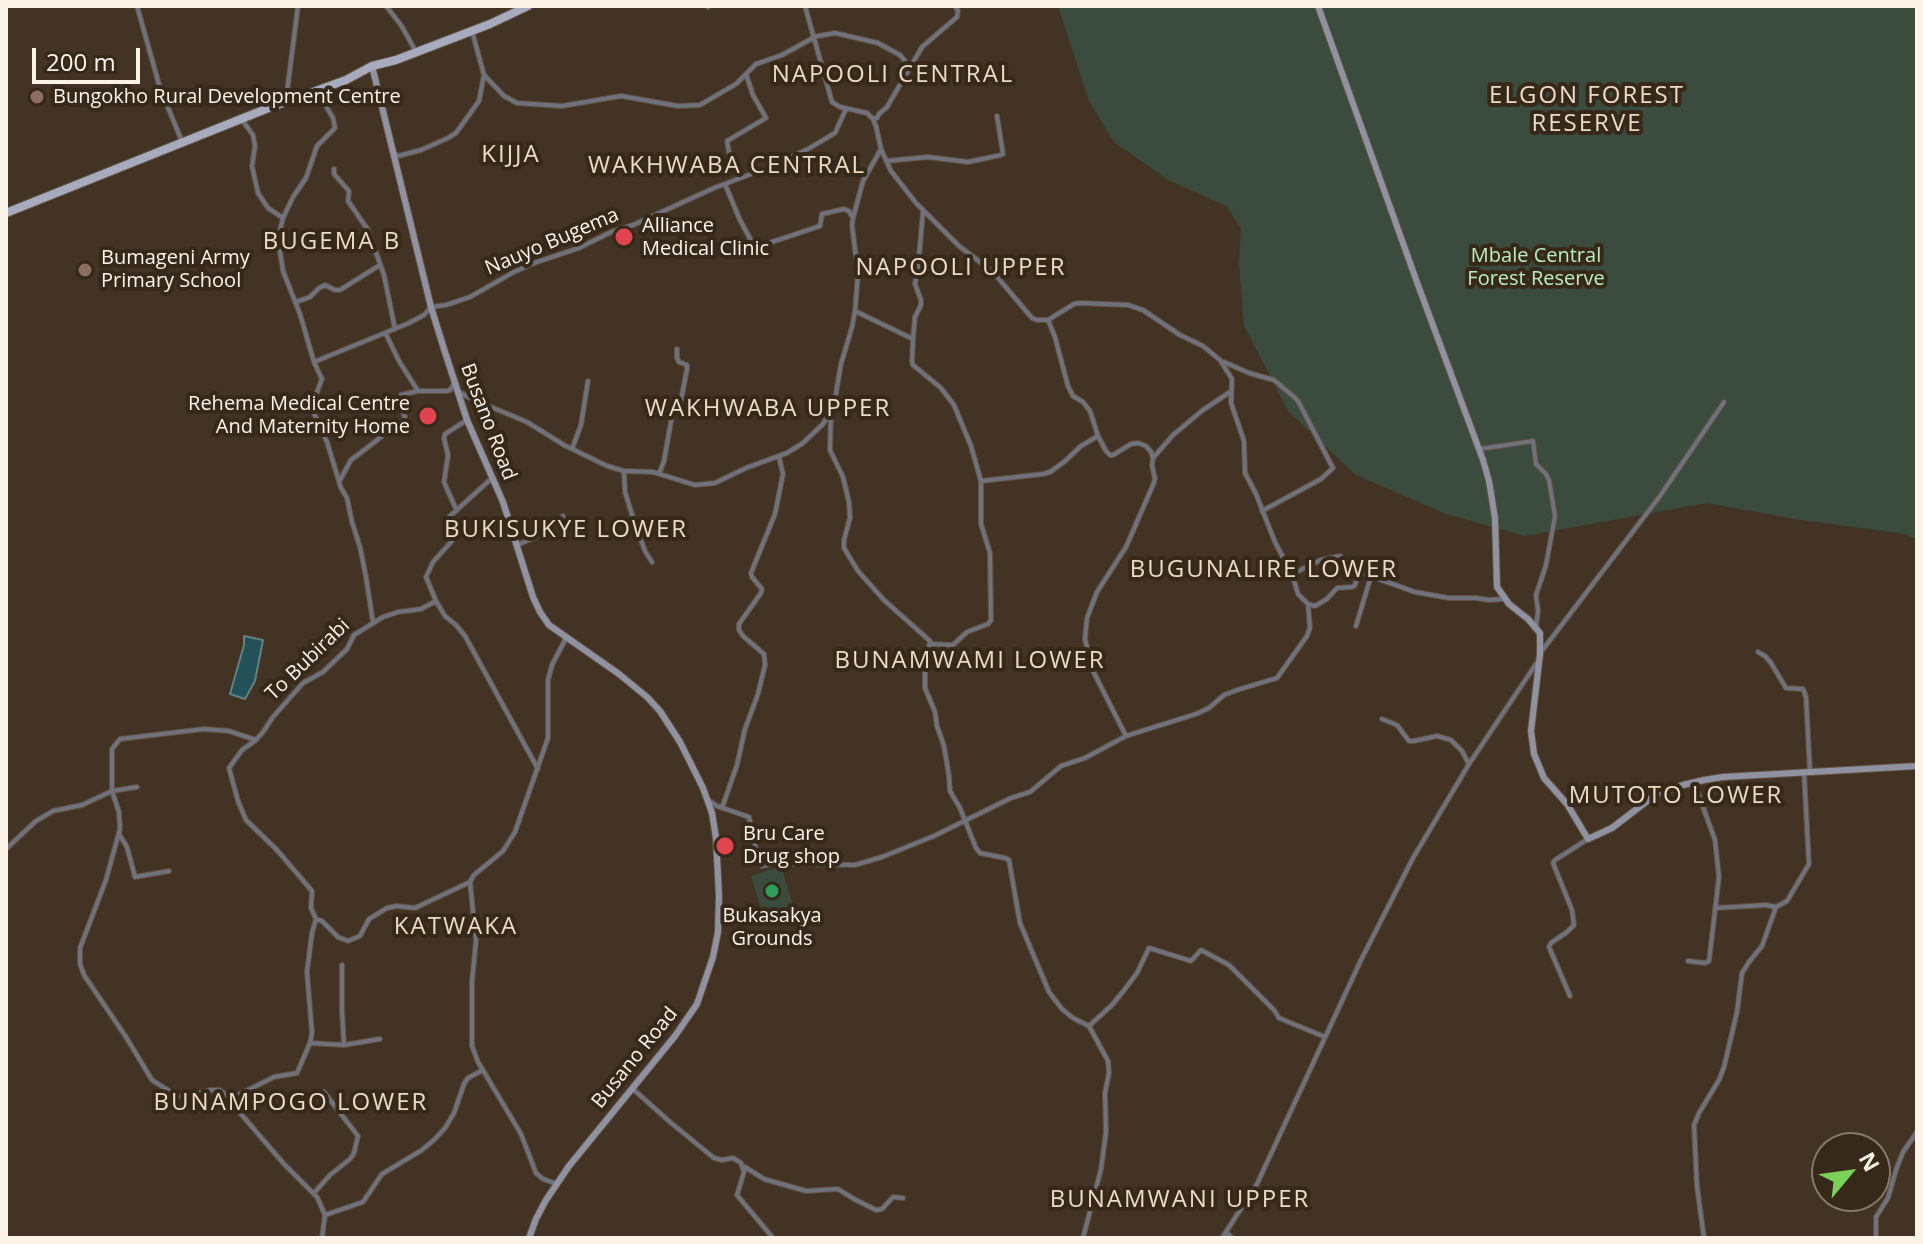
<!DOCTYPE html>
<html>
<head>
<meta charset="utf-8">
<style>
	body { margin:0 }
	#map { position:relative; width:1923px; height:1244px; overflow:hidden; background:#423324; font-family:"Open Sans",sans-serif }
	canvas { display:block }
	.frame { position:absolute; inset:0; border:8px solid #fbf2e8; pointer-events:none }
	.north { position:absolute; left:1811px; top:1132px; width:80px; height:80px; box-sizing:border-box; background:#37291a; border:2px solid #85796c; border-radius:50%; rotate:61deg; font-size:22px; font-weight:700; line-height:32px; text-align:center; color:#fbf2e8 }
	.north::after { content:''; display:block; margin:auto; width:28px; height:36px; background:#7ad157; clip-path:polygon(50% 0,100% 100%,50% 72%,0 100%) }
	.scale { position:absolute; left:32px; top:48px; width:108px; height:36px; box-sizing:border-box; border:4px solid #fbf2e8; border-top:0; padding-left:10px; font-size:24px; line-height:28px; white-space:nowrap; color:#fbf2e8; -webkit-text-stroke:6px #37291a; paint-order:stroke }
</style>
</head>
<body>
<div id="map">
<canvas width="1923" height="1244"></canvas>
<div class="frame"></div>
<div class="north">N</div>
<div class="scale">200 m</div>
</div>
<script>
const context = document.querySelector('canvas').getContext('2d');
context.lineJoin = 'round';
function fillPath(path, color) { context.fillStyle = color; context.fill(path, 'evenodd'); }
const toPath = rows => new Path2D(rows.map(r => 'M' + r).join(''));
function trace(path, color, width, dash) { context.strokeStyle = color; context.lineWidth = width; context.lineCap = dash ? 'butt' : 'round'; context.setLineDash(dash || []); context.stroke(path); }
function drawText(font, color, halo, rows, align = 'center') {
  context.font = font + ' "Open Sans",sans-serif'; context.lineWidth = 8; context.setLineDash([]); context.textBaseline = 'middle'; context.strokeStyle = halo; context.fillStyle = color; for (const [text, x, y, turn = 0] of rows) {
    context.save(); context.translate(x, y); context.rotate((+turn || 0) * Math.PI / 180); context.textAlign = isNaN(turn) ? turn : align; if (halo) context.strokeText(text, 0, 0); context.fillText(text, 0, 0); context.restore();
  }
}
const green = toPath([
	[1058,6,1917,6,1917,540,1906,534,1801,520,1707,503,1525,536,1446,514,1356,475,1289,412,1244,326,1239,264,1241,228,1226,206,1168,180,1114,142,1089,101],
	[781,866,793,906,763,915,751,876]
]);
const water = toPath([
	[244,636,263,640,255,681,245,699,230,694,244,645,244,636]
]);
const street = toPath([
	[137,6,160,88,183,144],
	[386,6,401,25,415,50],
	[708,7,709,6],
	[472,31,484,75,504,96,517,103,562,106,621,96,678,106,700,105,736,84,756,64,782,55,813,38],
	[813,37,835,33,878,43,900,55,910,67],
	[317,91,333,118,335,128,317,146,306,178,293,197,283,218,278,239,283,271,300,314,314,362,409,323,424,315,431,307,446,305,470,297,514,272,534,263,579,248,611,232,633,225,714,188,775,165,808,149,835,133,846,109],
	[288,99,287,92,298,6],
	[873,119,877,118,879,114,887,107,922,47,957,17,958,11,955,6],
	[242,120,253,135,255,146,252,166,258,193,268,208,283,218],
	[881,149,891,171,916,203,959,246,993,272,1032,318,1037,320,1048,320,1074,304,1080,303,1128,305,1143,310,1180,335,1203,346,1220,360,1232,379,1231,403,1244,441,1245,473,1256,494,1275,542,1291,573,1292,574,1321,560,1340,556,1359,572,1415,592,1449,598,1476,598,1489,600,1504,599],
	[394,153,398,156,421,150,448,138,456,133,479,101,484,75],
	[886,161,928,157,968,162,1001,155,1003,154,997,116],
	[334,169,334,174,349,191,348,201,368,230,384,275,395,329],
	[738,178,734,162,729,152,727,141,766,118,753,95,746,74],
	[725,184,740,220,753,244,757,247,820,226,822,214,844,209,849,211,851,215,853,215],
	[296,302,310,297,319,288,325,285,335,290,340,290,380,265],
	[855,311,913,339,912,362,913,365,941,388,954,405,971,446,981,481,1043,474,1050,472,1064,462,1081,446,1098,436],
	[1048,320,1055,337,1068,386,1073,396,1083,402,1090,411,1098,436,1106,451,1110,455,1113,455,1131,444,1138,443,1146,446,1151,452,1153,458,1152,465,1155,479,1153,485,1126,547,1097,592,1087,618,1085,639,1092,669,1126,736],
	[386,334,399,361,418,391,447,391,450,390,454,384],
	[913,339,915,317,921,305,921,300,915,284,918,269,923,211],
	[314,362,322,379,312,405,312,409,327,442,341,488,347,498,352,522,360,547,366,577,373,622],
	[1224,362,1249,373,1274,380,1293,396,1298,401,1333,468,1321,479,1262,511],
	[459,392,472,399,527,422,564,445,607,466,624,471,653,472,695,485,715,483,746,468,787,453,803,443,823,424,831,411,835,399,841,364,852,327,855,311,858,274,852,225,853,218,863,181,881,149,876,126,873,119,867,113,840,107,832,102,805,6],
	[831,411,830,450,843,477,849,502,850,518,844,540,844,548,858,571,884,600,930,641,925,670,925,688,935,712,937,726,944,746,949,776,950,791,960,808,976,848,980,853,1005,858,1009,860,1020,923,1049,992,1062,1009,1073,1018,1089,1026,1108,1061,1109,1073,1105,1093,1106,1132,1101,1169,1083,1238],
	[572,449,581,425,588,381],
	[1480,449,1533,441,1536,464,1546,474,1549,480,1555,516,1546,565,1536,595,1538,611,1536,627],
	[1153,458,1173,435,1203,410,1230,392],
	[624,471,625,492,634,521,645,551,652,562],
	[659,474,664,461,675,399,681,400,687,369,687,365,679,362,677,358,677,349],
	[340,480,351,460,376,441,382,436,383,431,404,420,405,417,398,402,401,395,418,391],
	[456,509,444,482,448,455,444,438,445,434,467,420],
	[517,545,536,537,563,516],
	[1292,574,1298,594,1308,604,1315,606,1327,599,1337,588,1352,587,1355,585,1359,572],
	[436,601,445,616,456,625,465,636,538,769],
	[1356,626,1371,576],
	[931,644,953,645,967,632,988,624,991,620,990,553,981,524,981,481],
	[1541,652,1660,496,1724,402],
	[1758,652,1765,656,1771,663,1786,688,1803,689,1806,697,1810,772],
	[1382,719,1397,725,1409,741,1414,741,1437,736,1451,740,1462,751,1469,764],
	[708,800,717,806,749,817,758,859,762,866,787,861,794,864,855,865,882,857,934,836,1011,798,1030,792,1061,766,1085,758,1126,736,1196,714,1209,708,1224,695,1237,690,1277,678,1307,636,1310,628,1308,604],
	[722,808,737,765,745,729,758,694,765,665,764,654,743,636,739,630,739,624,761,593,762,589,752,577,751,573,775,514,783,474,779,457],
	[119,834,127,847,135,877,169,871],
	[6,849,36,821,53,811,82,805,112,791,137,787],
	[1716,908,1766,905,1776,907,1787,901,1809,864,1804,772],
	[316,919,322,921,338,937,348,941,360,936,369,919,387,908,397,906,415,908,470,882],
	[1688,961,1705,963,1709,961,1719,877,1715,840,1694,782],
	[342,965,342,1011,344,1045],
	[1570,996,1549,947,1551,943,1567,932,1574,925,1572,910,1553,863,1555,860,1588,839],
	[1089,1026,1112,1005,1125,989,1137,973,1149,948,1191,961,1201,950,1229,965,1274,1010,1279,1018,1325,1037],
	[310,1043,344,1045,380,1039],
	[633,1089,670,1122,714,1158,722,1160,733,1158,741,1163,744,1172,737,1195,773,1238],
	[230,1099,274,1077,297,1073,310,1043,312,1033,307,972,312,933,316,919,311,908,312,891,277,850,246,820,238,801,229,768,242,750,256,740],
	[745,1167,764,1179,806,1191,838,1189,854,1199,876,1210,882,1209,893,1197,903,1198],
	[557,1184,543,1179,536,1173,521,1134,478,1062,472,1046,472,981,476,941,470,882,474,875,503,851,515,832,548,738,548,680,552,665,566,638],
	[314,1193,330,1175,350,1159,354,1153,358,1136,324,1092],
	[325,1215,363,1202,382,1174,422,1150,435,1139,445,1128,454,1113,464,1084,468,1078,483,1070],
	[1226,1232,1232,1238],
	[322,1238,325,1215,317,1197,284,1164,241,1114,230,1099,220,1090,211,1090,184,1097,177,1096,152,1080,126,1037,84,975,80,964,80,948,106,880,120,829,119,812,112,791,112,749,120,739,204,729,229,731,256,740,263,732,273,717,303,683,323,672,347,649,354,635,383,617,398,612,421,609,436,601,426,577,433,562,452,541,452,530,448,518,492,478],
	[1222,1238,1257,1184,1361,960,1413,858,1469,764,1538,661],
	[1704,1238,1697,1186,1694,1125,1699,1113,1719,1080,1724,1067,1737,1012,1742,973,1749,962,1762,946,1776,907],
	[1876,1238,1876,1217,1888,1198,1896,1170,1903,1152,1917,1132]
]);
const secondary = toPath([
	[1318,6,1418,285,1483,460,1489,481,1495,518,1497,587,1509,604,1528,619,1540,633,1540,654,1531,731,1534,754,1544,778,1567,804,1588,839,1612,828,1655,795,1683,785,1704,780,1723,777,1917,766],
	[372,66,431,307,444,349,467,420,503,502,533,597,540,612,549,625,619,674,647,697,660,711,680,742,703,788,712,813,716,838,719,896,718,932,713,957,697,1004,675,1036,569,1166,546,1200,536,1219,529,1238]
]);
const primary = toPath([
	[6,213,266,109,346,80,372,66,396,60,490,24,528,6]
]);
const markers = [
	[37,97,8,"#8d6e63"],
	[624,237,10,"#e0444e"],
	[85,270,8,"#8d6e63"],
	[428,416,10,"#e0444e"],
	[725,846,10,"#e0444e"],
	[772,891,8,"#2e9e5b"]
];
const poiNames = [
	["Bungokho Rural Development Centre",53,97],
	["Alliance",642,226],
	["Medical Clinic",642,249],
	["Bumageni Army",101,258],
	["Primary School",101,281],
	["Rehema Medical Centre",410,404,"right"],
	["And Maternity Home",410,427,"right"],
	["Bru Care",743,834],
	["Drug shop",743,857],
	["Bukasakya",772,916,"center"],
	["Grounds",772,939,"center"]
];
const streetNames = [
	["Nauyo Bugema",552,242,-23],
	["Busano Road",488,422,69],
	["To Bubirabi",308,660,-44],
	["Busano Road",635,1058,-51]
];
const parkNames = [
	["Mbale Central",1536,256],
	["Forest Reserve",1536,279]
];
const quarterNames = [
	["NAPOOLI CENTRAL",893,75],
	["ELGON FOREST",1587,96],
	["RESERVE",1587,124],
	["KIJJA",511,155],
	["WAKHWABA CENTRAL",727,166],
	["BUGEMA B",332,242],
	["NAPOOLI UPPER",961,268],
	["WAKHWABA UPPER",768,409],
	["BUKISUKYE LOWER",566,530],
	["BUGUNALIRE LOWER",1264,570],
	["BUNAMWAMI LOWER",970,661],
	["MUTOTO LOWER",1676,796],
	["KATWAKA",456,927],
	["BUNAMPOGO LOWER",291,1103],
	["BUNAMWANI UPPER",1180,1200]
];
fillPath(green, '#3b4c3e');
fillPath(water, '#235157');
trace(water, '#648182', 2);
trace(street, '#605243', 6);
trace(secondary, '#605243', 8);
trace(primary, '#605243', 10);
trace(street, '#70717b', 4);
trace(secondary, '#9092a1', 6);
trace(primary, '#a8abbe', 8);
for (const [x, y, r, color] of markers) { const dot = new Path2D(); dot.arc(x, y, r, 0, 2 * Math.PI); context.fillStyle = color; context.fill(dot); trace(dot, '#37291a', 3); }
drawText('20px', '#fbf2e8', '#37291a', poiNames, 'left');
drawText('20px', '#fbf2e8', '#37291a', streetNames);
drawText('20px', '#b9edc1', '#37291a', parkNames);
context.letterSpacing = '2px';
drawText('24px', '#ecd9c6', '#37291a', quarterNames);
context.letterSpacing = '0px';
</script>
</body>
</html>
